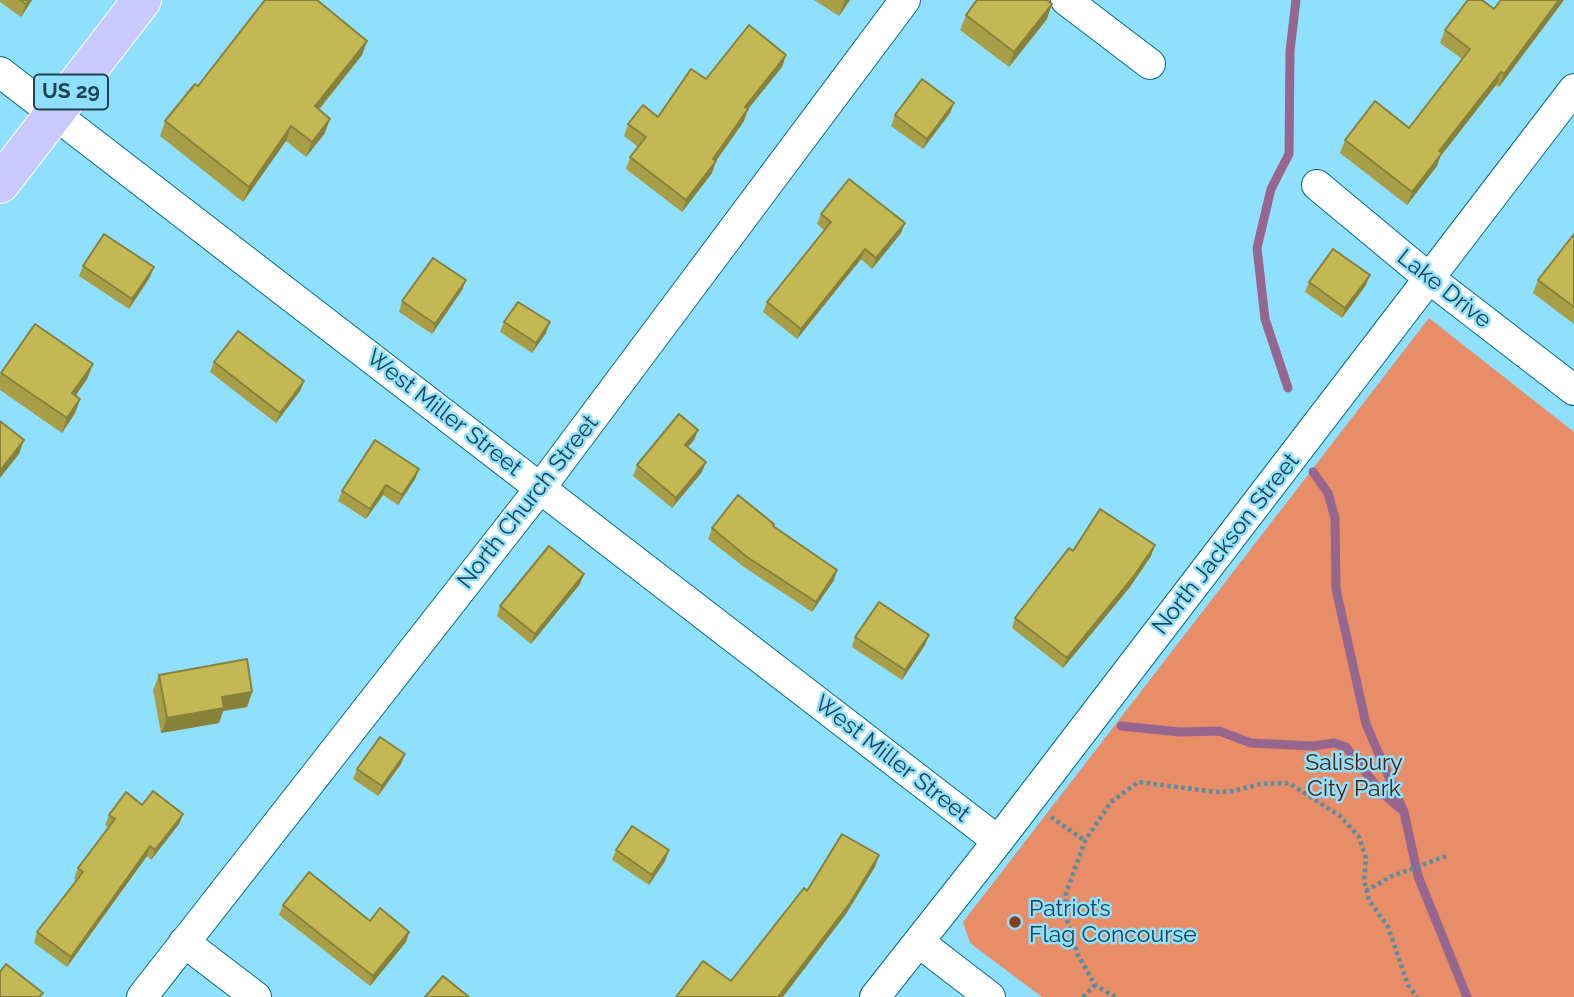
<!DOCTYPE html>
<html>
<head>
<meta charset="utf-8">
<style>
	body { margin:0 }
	canvas { display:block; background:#8fe0fe }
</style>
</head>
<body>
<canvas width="1574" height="997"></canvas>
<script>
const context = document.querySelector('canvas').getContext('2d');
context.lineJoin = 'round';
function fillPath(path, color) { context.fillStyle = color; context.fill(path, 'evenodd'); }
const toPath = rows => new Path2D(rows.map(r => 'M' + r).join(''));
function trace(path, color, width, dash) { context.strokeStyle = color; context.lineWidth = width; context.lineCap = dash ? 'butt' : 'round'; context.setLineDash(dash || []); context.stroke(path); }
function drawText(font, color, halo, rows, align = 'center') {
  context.font = font + ' Raleway,sans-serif'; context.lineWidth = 5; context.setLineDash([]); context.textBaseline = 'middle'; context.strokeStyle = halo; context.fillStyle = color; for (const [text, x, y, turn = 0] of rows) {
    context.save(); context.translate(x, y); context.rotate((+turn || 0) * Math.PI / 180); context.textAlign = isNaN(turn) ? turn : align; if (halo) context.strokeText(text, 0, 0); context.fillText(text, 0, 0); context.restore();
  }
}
const green = toPath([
	[1429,318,1574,432,1574,997,1042,997,970,943,963,922]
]);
const stream = toPath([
	[1288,388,1265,319,1257,248,1271,189,1289,154,1290,51,1296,0],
	[1313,472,1328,493,1335,518,1336,589,1366,724,1404,812,1418,876,1467,997],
	[1121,726,1180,732,1219,731,1251,743,1313,746,1334,743,1346,747,1381,792,1402,810]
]);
const path = toPath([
	[1051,817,1085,841],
	[1366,891,1390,877,1446,856],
	[1083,997,1095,985],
	[1115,997,1095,985,1078,955,1066,917,1066,893,1085,841,1111,802,1138,782,1217,792,1234,791,1260,784,1289,783,1340,816,1359,837,1366,858,1364,881,1369,900,1388,927,1408,985,1417,997]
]);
const minor = toPath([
	[1066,0,1150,64],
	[0,72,998,841],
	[1317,185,1430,279,1574,390],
	[184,942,256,997],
	[920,943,990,997],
	[142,997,541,487,905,0],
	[875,997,998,841,1574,89]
]);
const primary = toPath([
	[0,184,142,0]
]);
const wall = toPath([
	[0,0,32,0,21,17,0,2],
	[814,0,850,0,839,16],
	[1501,0,1564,0,1499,87,1496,85,1440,157,1437,166,1407,205,1340,153,1345,140,1409,128,1462,59,1440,43,1445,30,1494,9],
	[966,15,1047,19,1009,67,960,30],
	[367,41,362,55,319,110,325,133,306,157,286,141,243,202,160,136,165,121],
	[786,55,782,67,748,109,744,121,716,161,712,173,682,212,626,169,630,157,638,147,624,136,628,124,658,117,706,79],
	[954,103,950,113,923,149,891,126,895,115],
	[821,214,901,233,872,269,861,259,797,339,763,312,767,302,824,230,817,224],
	[1574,234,1574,324,1533,293,1538,280],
	[83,266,150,277,129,309,79,276],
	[466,280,462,290,432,334,399,312,402,301],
	[1309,282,1366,285,1342,318,1305,292],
	[504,322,546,333,532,353,500,332],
	[214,362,304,381,300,391,276,423,210,372],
	[93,364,87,379,76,395,80,399,75,413,62,433,0,390,0,376,1,373],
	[698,430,694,440,688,447,702,472,672,508,633,476,637,465],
	[419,469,415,479,398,505,383,495,366,519,338,501,342,491],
	[773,527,834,580,812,612,744,567,708,539,712,528],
	[1073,551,1151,556,1130,587,1063,668,1012,628,1015,618],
	[580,584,531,644,497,616,500,606],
	[855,637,925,645,902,680,852,647],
	[159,675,252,692,247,707,223,711,219,723,161,733,153,690],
	[401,764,378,796,353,779,357,769],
	[142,805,183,814,179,824,151,860,147,856,67,967,34,943,37,932,76,880,74,878,78,868,109,828,105,825,109,815],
	[616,850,669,850,665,861,649,885,612,860],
	[283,905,370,921,409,932,406,942,370,986,279,915]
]);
const shadedWall = toPath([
	[29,0,32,0,21,17,26,4],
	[845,0,850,0,839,16],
	[1559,0,1564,0,1499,87,1504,74],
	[1052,4,1047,19,1009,67,1014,52],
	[367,41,362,55,309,121,315,106],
	[786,55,782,67,740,119,745,107],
	[1501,72,1496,85,1440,157,1437,166,1407,205,1412,192,1439,151],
	[954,103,950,113,923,149,927,139],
	[748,109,744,121,716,161,712,173,682,212,686,200],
	[330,119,325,133,306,157,312,142],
	[291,126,286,141,243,202,249,187],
	[905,223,901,233,872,269,876,258],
	[865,249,861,259,797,339,801,329],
	[154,267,150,277,129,309,132,299],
	[1370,275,1366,285,1342,318,1345,308],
	[466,280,462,290,432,334,435,324],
	[550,322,546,333,532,353,536,343],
	[93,364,87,379,67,408,72,393],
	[304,381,300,391,276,423,280,413],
	[80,399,75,413,62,433,67,418],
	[698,430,694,440,681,455,685,445],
	[24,440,19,454,0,478,0,471],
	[706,462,702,472,672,508,676,498],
	[419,469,415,479,398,505,402,495],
	[386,485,383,495,366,519,370,509],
	[1155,545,1151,556,1130,587,1063,668,1067,658],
	[837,570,834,580,812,612,816,602],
	[584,574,580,584,531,644,535,634],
	[929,635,925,645,902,680,905,670],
	[252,692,247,707,223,711,219,723,161,733,167,718,222,697],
	[405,754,401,764,378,796,382,786],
	[183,814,179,824,151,860,155,850],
	[150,846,147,856,67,967,71,957],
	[669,850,665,861,649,885,652,875],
	[879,855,875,867,846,914,783,997,778,997],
	[409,932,406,942,370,986,373,976]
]);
const building = toPath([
	[20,0,29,0,26,4,20,0],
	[265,0,317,0,367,41,315,106,330,119,312,142,291,126,249,187,165,121,195,84,198,86,265,0],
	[977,0,1047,0,1052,4,1014,52,966,15,977,0],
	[1468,0,1482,0,1494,9,1501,0,1559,0,1504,74,1501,72,1439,151,1442,153,1412,192,1345,140,1375,101,1409,128,1470,49,1445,30,1468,0],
	[749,25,786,55,745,107,748,109,713,159,716,161,686,200,630,157,646,137,628,124,643,105,658,117,691,69,706,79,749,25],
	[922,79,954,103,927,139,895,115,922,79],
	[849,179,905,223,876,258,865,249,801,329,767,302,831,222,821,214,849,179],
	[104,234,154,267,132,299,83,266,104,234],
	[1574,234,1574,307,1538,280,1574,234],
	[1333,249,1370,275,1345,308,1309,282,1333,249],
	[433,258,466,280,435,324,402,301,433,258],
	[518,302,550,322,536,343,504,322,518,302],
	[35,324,93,364,72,393,80,399,67,418,1,373,35,324],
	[238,331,304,381,280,413,214,362,238,331],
	[679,414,698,430,685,445,706,462,676,498,637,465,679,414],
	[0,421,24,440,0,471,0,421],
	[375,440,419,469,402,495,386,485,370,509,342,491,375,440],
	[738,495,774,524,773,526,837,570,816,602,747,557,712,528,738,495],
	[1100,509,1155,545,1134,576,1067,658,1015,618,1069,548,1073,551,1100,509],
	[549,546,584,574,535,634,500,606,549,546],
	[879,602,929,635,905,670,855,637,879,602],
	[247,659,252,692,222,697,224,708,167,718,159,675,247,659],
	[380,737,405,754,382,786,357,769,380,737],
	[153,791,183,814,155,850,150,846,71,957,37,932,83,872,78,868,115,819,109,815,126,792,142,805,153,791],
	[632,826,669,850,652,875,616,850,632,826],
	[842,834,879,855,850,903,778,997,676,997,703,961,731,981,804,888,807,891,842,834],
	[309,872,370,921,380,908,409,932,373,976,283,905,309,872],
	[6,964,43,993,39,997,0,997,0,972,6,964],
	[443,976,469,997,425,997,443,976]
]);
const markers = [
	[1015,922,7,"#863e1e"]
];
const shields = [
	[71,92,74]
];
const shieldNames = [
	["US 29",71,92]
];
const streetNames = [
	["Lake Drive",1444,289,38],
	["West Miller Street",444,413,38],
	["North Church Street",528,502,-52],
	["North Jackson Street",1226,544,-52],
	["West Miller Street",892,759,38]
];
const parkNames = [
	["Salisbury",1354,763],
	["City Park",1354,789]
];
const poiNames = [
	["Patriot’s",1029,909],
	["Flag Concourse",1029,935]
];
fillPath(green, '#e78d67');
trace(stream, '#97668e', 9);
trace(minor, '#056a84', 32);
trace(primary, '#fff', 40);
trace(path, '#558da2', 4.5, [3.5, 3.5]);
trace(minor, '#fff', 30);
trace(primary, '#c9c9fd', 38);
fillPath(wall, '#a89e47');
fillPath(shadedWall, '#88813a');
fillPath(building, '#c3b853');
trace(building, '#88813a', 2);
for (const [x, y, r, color] of markers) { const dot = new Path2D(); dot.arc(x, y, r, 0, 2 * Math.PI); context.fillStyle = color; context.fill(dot); trace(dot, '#8fe0fe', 2.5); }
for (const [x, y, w] of shields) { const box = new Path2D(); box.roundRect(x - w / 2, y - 17.5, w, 35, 5); context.fillStyle = '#8fe0fe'; context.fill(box); trace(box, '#20424e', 2); }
drawText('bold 21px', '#20424e', null, shieldNames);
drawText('23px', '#20424e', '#8fe0fe', streetNames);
drawText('23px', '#592004', '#8fe0fe', parkNames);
drawText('23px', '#20424e', '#8fe0fe', poiNames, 'left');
</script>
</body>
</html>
